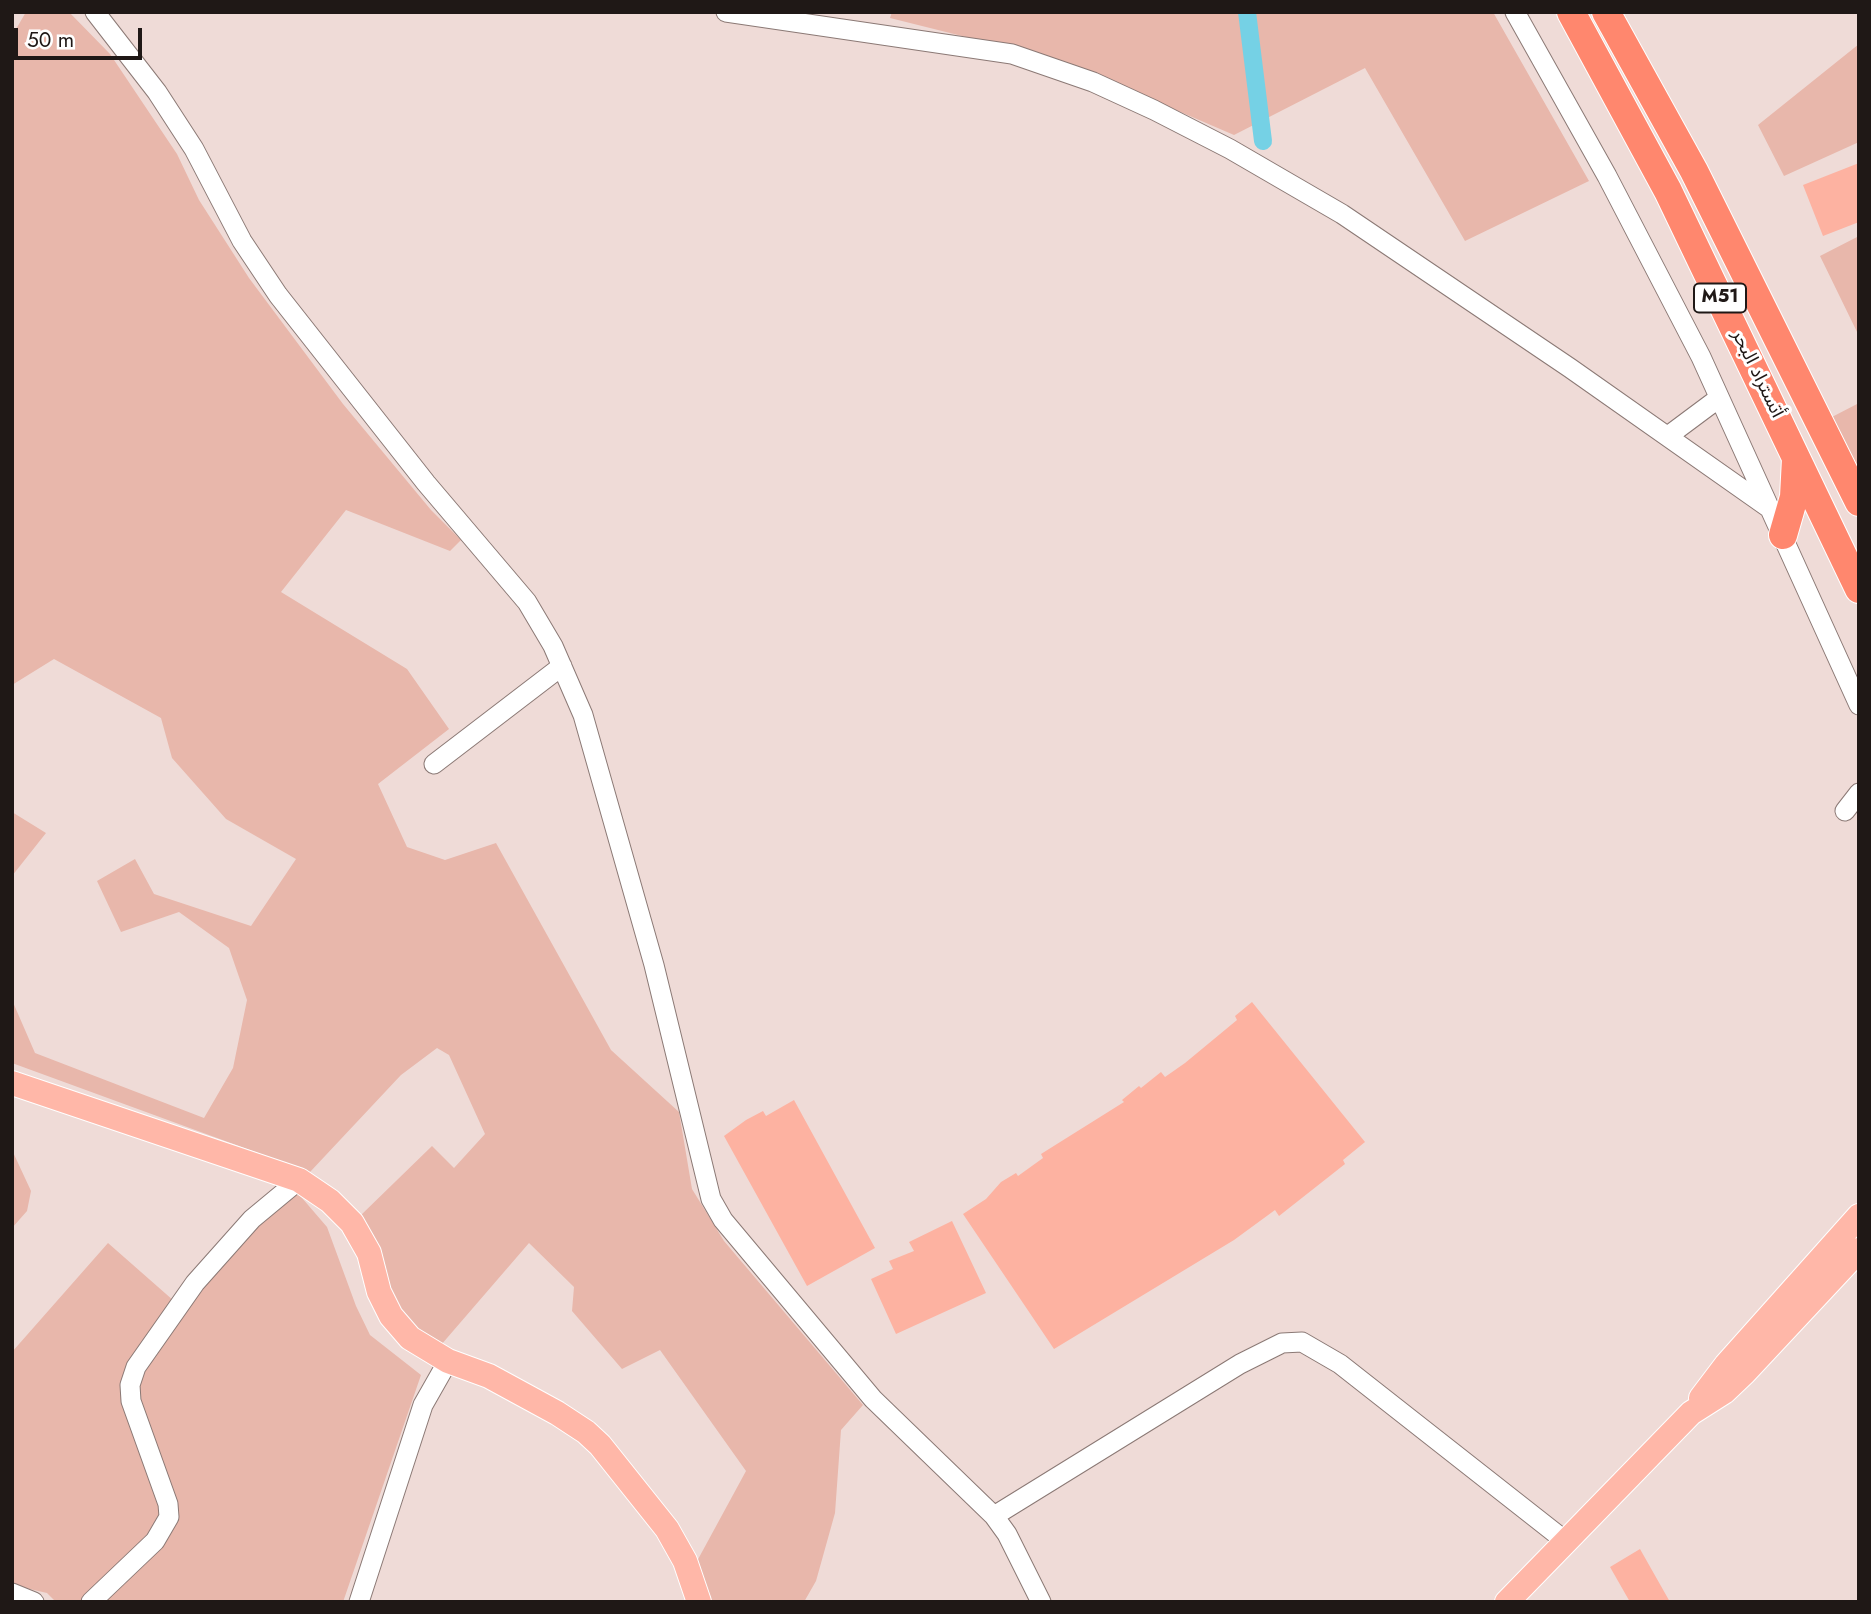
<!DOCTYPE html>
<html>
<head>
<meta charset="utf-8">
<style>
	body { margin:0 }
	#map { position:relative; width:1871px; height:1614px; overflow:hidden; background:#efdbd7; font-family:Jost,sans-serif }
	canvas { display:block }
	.frame { position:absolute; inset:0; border:14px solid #1f1816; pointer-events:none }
	.scale { position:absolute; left:14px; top:28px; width:128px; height:32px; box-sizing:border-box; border:4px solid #1f1816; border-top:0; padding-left:9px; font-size:21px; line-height:24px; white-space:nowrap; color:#1f1816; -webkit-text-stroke:5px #fff; paint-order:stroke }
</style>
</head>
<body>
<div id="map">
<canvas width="1871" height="1614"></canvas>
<div class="frame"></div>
<div class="scale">50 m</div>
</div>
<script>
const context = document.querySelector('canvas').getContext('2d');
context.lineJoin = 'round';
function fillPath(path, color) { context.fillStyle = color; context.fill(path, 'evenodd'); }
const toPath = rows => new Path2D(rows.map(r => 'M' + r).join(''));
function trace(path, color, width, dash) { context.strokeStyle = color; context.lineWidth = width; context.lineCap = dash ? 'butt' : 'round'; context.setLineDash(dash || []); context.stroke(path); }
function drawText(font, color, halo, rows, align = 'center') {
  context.font = font + ' Jost,"Noto Sans Arabic",sans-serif'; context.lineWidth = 6; context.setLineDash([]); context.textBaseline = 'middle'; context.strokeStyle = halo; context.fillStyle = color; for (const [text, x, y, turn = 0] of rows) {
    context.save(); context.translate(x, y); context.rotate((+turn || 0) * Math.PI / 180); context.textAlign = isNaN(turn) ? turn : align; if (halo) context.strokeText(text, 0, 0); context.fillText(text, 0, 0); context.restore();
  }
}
const green = toPath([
	[26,12,69,12,110,54,177,154,199,200,249,278,343,404,431,510,461,540,450,551,346,510,281,592,407,669,449,729,378,784,407,847,445,860,496,843,611,1050,679,1112,692,1189,724,1241,863,1405,841,1430,835,1513,816,1581,804,1602,706,1602,696,1563,746,1471,660,1350,622,1369,572,1311,574,1287,529,1243,441,1345,405,1322,360,1216,432,1146,454,1168,485,1134,449,1055,437,1048,401,1075,310,1172,12,1063,12,1000,35,1053,204,1118,233,1068,247,1000,229,948,179,912,121,932,97,881,135,859,154,894,251,926,296,859,226,819,172,758,161,718,54,659,12,685,12,36],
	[892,12,1493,12,1589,181,1465,241,1365,68,1234,135,1062,61,890,18],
	[1859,44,1859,142,1784,176,1758,125],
	[1859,236,1859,336,1820,256],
	[1859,403,1859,478,1830,418],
	[12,812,46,833,12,876],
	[12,1150,31,1191,27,1211,12,1228],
	[296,1191,327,1227,356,1306,370,1335,421,1375,343,1602,56,1602,47,1593,12,1585,12,1352,108,1243,174,1301,258,1220]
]);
const canal = toPath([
	[1247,12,1263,141]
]);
const building = toPath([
	[1859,163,1859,222,1823,236,1803,185],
	[1252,1002,1365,1142,1343,1160,1345,1164,1279,1216,1275,1210,1234,1240,1054,1349,963,1214,986,1199,1001,1182,1016,1173,1018,1176,1043,1158,1041,1154,1124,1102,1122,1100,1139,1086,1141,1088,1161,1072,1165,1077,1185,1063,1237,1020,1235,1016],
	[794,1100,875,1248,807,1286,724,1136,746,1120,763,1111,766,1116],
	[952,1221,986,1293,896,1334,871,1279,893,1269,889,1261,914,1251,909,1242],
	[1640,1549,1670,1602,1630,1602,1610,1567]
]);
const minor = toPath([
	[95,12,157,92,194,149,242,241,278,295,426,483,527,602,553,646,583,715,654,965,711,1199,723,1220,873,1399,994,1516,1007,1534,1041,1602],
	[726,12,1012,54,1093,82,1154,110,1230,149,1342,214,1570,368,1769,508],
	[1515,12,1607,176,1701,357,1859,705],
	[1668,436,1719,398],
	[434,764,562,666],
	[1845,811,1859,793],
	[994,1516,1240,1364,1282,1343,1302,1342,1340,1364,1564,1540],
	[12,1593,34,1602],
	[91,1602,155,1541,169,1517,168,1504,131,1401,130,1385,136,1367,195,1283,252,1219,299,1180],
	[359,1602,423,1405,448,1361]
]);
const major = toPath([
	[12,1083,299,1180,330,1201,352,1223,369,1253,379,1292,391,1316,410,1338,448,1361,489,1376,557,1413,586,1432,600,1445,667,1529,685,1561,699,1602],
	[1701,1398,1726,1365,1859,1216],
	[1507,1602,1691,1413,1724,1392,1744,1373,1859,1250]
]);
const highway = toPath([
	[1571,12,1668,191,1859,589],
	[1606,12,1694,171,1859,502],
	[1783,535,1794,497,1796,459]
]);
const shields = [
	[1720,298,52]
];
const shieldNames = [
	["M51",1720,298]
];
const streetNames = [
	["أتستراد البحر",1757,374,64]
];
fillPath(green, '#e8b7ab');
trace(canal, '#75d1e5', 18);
fillPath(building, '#fdb2a1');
trace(minor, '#8b7975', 21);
trace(major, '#fff', 26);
trace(highway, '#fff', 30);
trace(minor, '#fff', 19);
trace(major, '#ffb7a8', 24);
trace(highway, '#ff876e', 28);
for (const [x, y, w] of shields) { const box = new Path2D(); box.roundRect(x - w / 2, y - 14.5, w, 29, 5); context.fillStyle = '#fff'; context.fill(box); trace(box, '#1f1816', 2); }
drawText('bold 18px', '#1f1816', null, shieldNames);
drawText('19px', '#1f1816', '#fff', streetNames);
</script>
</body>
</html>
